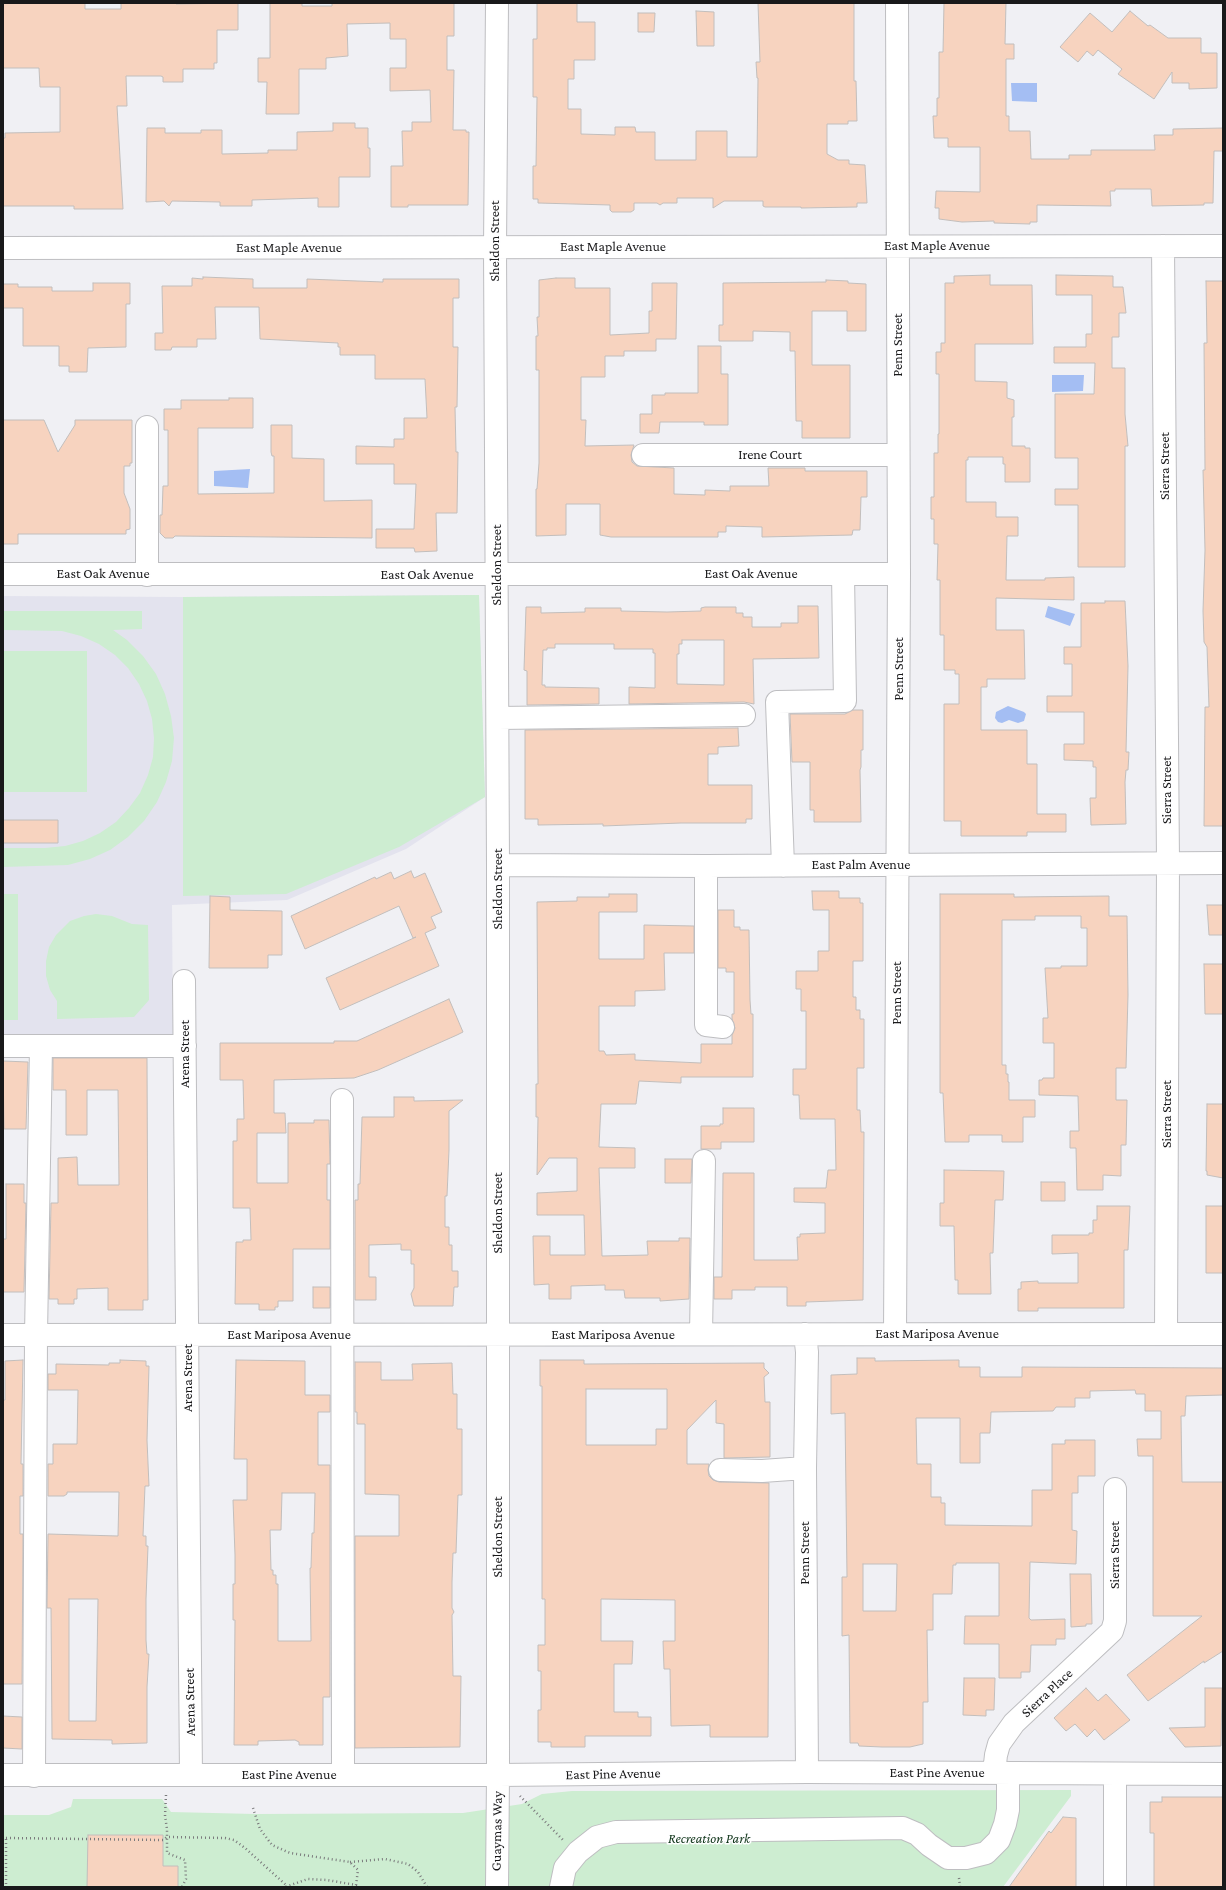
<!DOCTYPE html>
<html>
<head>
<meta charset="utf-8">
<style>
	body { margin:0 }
	#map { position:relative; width:1226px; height:1890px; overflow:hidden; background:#f0f0f4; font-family:"Crimson Pro",serif }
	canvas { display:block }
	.frame { position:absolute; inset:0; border:4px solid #19191a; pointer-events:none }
</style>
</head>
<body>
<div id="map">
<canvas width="1226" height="1890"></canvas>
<div class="frame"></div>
</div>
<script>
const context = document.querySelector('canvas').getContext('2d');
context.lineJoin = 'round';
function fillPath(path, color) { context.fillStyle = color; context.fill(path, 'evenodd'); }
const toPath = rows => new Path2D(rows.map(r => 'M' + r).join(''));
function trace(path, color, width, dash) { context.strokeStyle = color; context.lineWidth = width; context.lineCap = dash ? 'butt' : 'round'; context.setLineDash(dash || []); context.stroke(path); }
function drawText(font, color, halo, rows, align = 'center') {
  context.font = font + ' "Crimson Pro",serif'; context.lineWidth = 3; context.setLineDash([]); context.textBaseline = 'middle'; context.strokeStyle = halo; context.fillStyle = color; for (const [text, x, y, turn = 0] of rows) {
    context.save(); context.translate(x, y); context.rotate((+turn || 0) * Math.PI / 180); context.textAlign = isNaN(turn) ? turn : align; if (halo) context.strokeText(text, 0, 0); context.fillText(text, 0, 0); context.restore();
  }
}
const built = toPath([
	[479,595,485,797,406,849,287,900,172,905,173,1039,3,1040,3,596,183,597]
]);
const green = toPath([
	[479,595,485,797,399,847,286,894,183,896,183,597],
	[3,611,142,611,142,629,113,630,127,640,143,656,156,674,165,694,171,716,174,738,172,761,166,782,157,802,144,821,128,837,110,850,90,859,68,865,3,867,3,848,45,848,65,846,83,841,100,833,116,822,129,808,140,793,148,775,153,757,154,738,152,719,147,701,139,684,128,668,115,655,99,644,81,636,62,631,3,630],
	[3,651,87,651,87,792,3,792],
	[3,894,18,894,18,1020,3,1020],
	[96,914,112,916,132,924,148,925,149,1000,134,1017,57,1019,57,1001,50,990,46,976,46,961,49,947,56,935,70,921,84,916],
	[1071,1790,1071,1796,1003,1887,3,1887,3,1815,49,1815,71,1807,73,1799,162,1799,171,1812,255,1814,463,1813,522,1804,542,1794,572,1791]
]);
const water = toPath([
	[1011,83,1037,83,1037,102,1012,101],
	[1052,375,1084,375,1083,391,1052,392],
	[250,469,248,488,214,486,214,471],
	[1048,606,1075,614,1070,626,1045,617],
	[1008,706,1024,712,1026,714,1024,721,1018,723,1009,720,1002,723,998,722,995,718,996,712]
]);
const building = toPath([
	[3,3,85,3,85,9,121,9,121,3,176,3,176,4,238,3,238,30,217,30,217,63,214,63,214,69,183,69,183,82,163,82,163,77,161,76,126,76,127,106,117,106,123,209,74,209,74,206,3,206,3,138,5,138,5,133,60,132,60,87,40,87,39,68,3,68,3,3],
	[270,3,302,3,302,6,332,6,332,3,454,3,454,36,447,36,447,70,454,70,453,130,466,130,466,132,469,132,468,205,408,205,408,207,391,207,391,166,403,166,402,131,412,131,412,122,431,122,430,90,390,91,390,68,406,68,406,39,390,39,390,23,347,24,348,56,326,58,326,69,299,69,299,114,266,114,267,82,258,82,258,58,270,58,270,3],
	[537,3,577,3,577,22,595,22,595,60,574,60,574,79,568,79,568,109,581,109,581,134,615,135,615,127,635,127,636,132,655,132,655,160,696,160,696,131,727,131,727,157,757,157,758,78,757,78,756,62,760,62,758,3,854,3,854,81,856,81,857,121,848,121,848,124,827,124,827,154,838,160,849,160,849,164,865,165,867,203,857,203,857,207,801,208,801,207,765,207,763,206,763,201,724,201,713,208,713,198,677,198,677,203,663,203,660,205,657,203,634,203,634,210,631,212,612,212,610,210,610,205,538,203,538,199,533,199,533,166,536,166,537,97,533,97,533,39,537,39,537,3],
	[944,3,1006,3,1005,44,1014,44,1014,59,1006,59,1006,116,1009,116,1009,131,1030,131,1031,159,1069,159,1069,155,1091,155,1091,150,1155,150,1154,135,1173,135,1173,129,1223,128,1223,151,1214,151,1213,203,1204,203,1204,205,1152,206,1151,189,1115,189,1115,191,1110,191,1111,206,1037,205,1037,222,1030,222,1030,224,994,223,994,221,962,222,939,219,939,208,935,208,936,191,980,192,980,147,948,147,948,138,934,138,933,116,937,116,937,98,939,98,939,52,943,52,944,3],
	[696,11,714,12,714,46,697,46,696,11],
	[1130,11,1148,26,1150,25,1168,38,1201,38,1201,53,1217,53,1217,88,1189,89,1189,83,1172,83,1172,72,1154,99,1118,74,1122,69,1098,50,1093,56,1087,51,1078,62,1060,47,1090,13,1112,32,1130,11],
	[638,13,655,13,654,32,638,32,638,13],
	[333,123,355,123,355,128,368,128,368,148,370,148,370,177,339,177,339,207,318,207,318,198,252,200,252,206,220,206,220,202,172,201,169,206,164,201,146,202,147,128,165,128,165,133,201,133,201,130,222,130,222,154,268,153,268,150,297,150,297,132,333,131,333,123],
	[990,275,990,285,1032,285,1033,344,975,344,975,381,1007,382,1007,398,1014,400,1014,417,1012,417,1012,446,1025,446,1025,448,1030,448,1030,482,1005,482,1005,464,1003,464,1003,457,968,457,968,460,966,460,966,502,996,502,996,517,1018,517,1018,536,1007,536,1006,580,1045,580,1045,578,1074,577,1074,600,996,598,996,630,1024,630,1025,679,987,679,987,687,981,687,981,730,1027,730,1027,764,1037,764,1037,814,1066,814,1066,832,1027,832,1027,836,961,836,961,821,944,821,944,704,959,704,959,674,955,674,955,670,944,670,944,635,940,635,940,580,937,580,938,544,934,544,934,519,931,519,931,497,934,497,934,453,938,453,938,434,939,434,939,374,936,374,936,352,941,352,941,343,945,343,945,283,954,283,954,276,990,275],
	[1056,275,1113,276,1113,287,1123,287,1126,313,1119,313,1119,337,1112,337,1112,368,1125,368,1125,414,1128,446,1125,446,1125,567,1078,567,1078,505,1055,505,1055,489,1078,489,1078,458,1055,458,1055,394,1094,394,1095,363,1054,363,1054,347,1086,347,1086,334,1092,334,1092,295,1056,295,1056,275],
	[203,277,253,279,253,288,307,288,307,279,383,282,383,279,459,279,459,298,453,298,453,347,458,347,457,407,455,407,456,452,458,452,457,513,436,513,437,551,415,552,414,548,376,548,376,529,414,529,416,484,394,484,394,464,356,464,356,446,394,447,394,439,404,439,404,418,427,418,425,379,375,379,375,355,340,355,340,347,338,347,338,343,260,339,259,307,215,307,216,339,197,339,197,347,172,347,171,350,155,350,155,333,163,333,162,286,192,286,192,278,203,279,203,277],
	[556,278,575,278,575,288,610,288,610,335,649,333,649,311,652,311,652,283,677,283,676,339,656,339,656,351,624,351,624,356,605,356,605,377,581,377,581,420,586,420,585,446,634,445,631,455,632,462,637,466,674,468,674,494,705,495,705,490,730,491,730,486,769,486,768,468,805,468,805,471,867,471,867,497,861,497,860,530,853,530,852,535,762,537,762,527,726,526,726,532,718,532,718,537,611,537,600,535,600,504,566,504,566,535,536,536,536,489,537,489,539,463,539,370,536,370,536,336,538,336,537,317,539,317,539,280,556,278],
	[826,280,848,281,848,283,866,284,866,331,847,331,847,311,812,311,812,365,850,365,850,438,802,438,802,421,796,421,795,351,790,351,790,332,753,331,753,341,719,341,719,325,723,325,723,283,826,282,826,280],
	[1206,281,1223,281,1223,826,1204,826,1205,707,1209,707,1207,647,1204,642,1203,611,1205,550,1203,470,1205,470,1204,343,1207,343,1206,281],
	[93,283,130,283,130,304,126,304,126,347,88,348,87,372,69,372,69,366,59,366,59,346,23,346,23,308,3,308,3,284,18,284,18,287,52,287,52,291,93,291,93,283],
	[698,346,721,346,721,374,728,374,728,425,704,425,704,422,660,422,659,433,640,433,640,414,652,414,652,395,665,395,665,393,698,393,698,346],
	[229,398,253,398,253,428,198,428,198,494,274,493,274,456,272,456,271,452,271,425,292,425,292,458,324,459,324,501,372,500,372,538,175,536,173,538,165,538,160,533,160,515,162,515,163,486,168,486,168,430,164,430,164,409,181,409,181,400,229,400,229,398],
	[3,420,44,420,58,452,75,425,75,420,132,420,132,463,130,463,130,466,124,466,124,493,130,509,130,529,126,530,126,534,18,534,18,544,3,544,3,420],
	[1105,601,1125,601,1128,666,1126,752,1129,752,1128,770,1126,770,1125,782,1126,824,1091,825,1090,798,1096,798,1096,767,1093,767,1093,761,1064,760,1064,744,1084,744,1084,712,1047,712,1047,696,1072,696,1072,664,1064,664,1064,647,1081,647,1081,603,1105,603,1105,601],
	[798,606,818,606,819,658,753,659,754,704,744,702,629,704,629,687,655,688,655,653,653,653,653,649,614,649,614,644,555,644,555,648,547,648,547,650,543,650,542,685,545,685,545,687,599,688,599,704,527,705,527,671,524,670,526,607,541,607,541,613,585,612,585,608,621,608,621,611,667,612,701,611,701,608,705,607,736,607,736,613,743,613,743,617,752,617,752,627,781,627,781,623,798,623,798,606],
	[682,640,724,640,724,685,677,684,677,654,679,654,679,644,682,644,682,640],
	[853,710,863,710,863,750,861,750,861,767,860,770,861,822,814,822,814,810,810,810,810,762,792,762,790,714,845,714,853,710],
	[738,728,739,746,718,747,718,754,708,754,708,785,752,785,752,819,746,819,746,823,681,823,603,826,603,824,538,825,538,819,525,819,525,730,738,728],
	[3,820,58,820,58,843,3,843,3,820],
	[411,871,414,878,425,873,442,912,431,917,436,928,425,933,439,966,340,1010,326,978,416,937,413,938,399,906,305,949,291,916,375,877,376,879,391,872,394,879,411,871],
	[812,891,839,891,839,898,860,898,860,903,863,903,863,961,853,961,853,997,856,997,856,1010,860,1010,860,1019,864,1019,864,1068,857,1068,857,1110,860,1110,861,1132,864,1132,863,1300,806,1302,806,1306,787,1306,787,1287,755,1287,755,1290,732,1290,732,1299,714,1299,714,1277,722,1277,723,1173,754,1173,754,1260,798,1260,797,1237,800,1237,800,1234,825,1233,825,1203,794,1202,794,1188,826,1188,828,1170,836,1170,835,1119,800,1119,799,1095,793,1095,793,1069,806,1069,806,1011,801,1011,801,989,796,989,796,971,818,971,818,951,829,951,829,910,813,910,812,891],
	[609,894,637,894,637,912,599,912,599,959,644,959,644,925,694,926,694,953,664,953,665,990,635,991,635,1006,599,1006,599,1051,604,1051,606,1055,635,1054,635,1060,701,1063,701,1044,732,1044,732,1035,735,1028,732,1019,732,1014,734,1014,734,972,726,972,726,968,718,968,718,910,734,910,734,927,740,927,740,930,749,930,750,1000,751,1014,753,1014,753,1077,681,1077,681,1083,639,1081,636,1104,601,1104,599,1147,635,1148,635,1168,599,1168,602,1256,648,1255,647,1241,679,1241,679,1238,690,1238,689,1299,660,1301,660,1298,625,1298,624,1290,605,1290,605,1285,571,1286,571,1299,549,1299,549,1284,534,1285,533,1236,550,1236,550,1255,585,1255,584,1215,537,1215,537,1193,577,1191,577,1158,549,1158,537,1175,538,1117,536,1117,536,1084,538,1084,537,902,577,901,577,897,609,897,609,894],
	[940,894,1014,894,1014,897,1109,896,1109,916,1127,916,1128,995,1126,1068,1116,1068,1116,1100,1127,1100,1126,1145,1121,1145,1121,1176,1103,1175,1103,1190,1077,1190,1076,1148,1070,1148,1070,1131,1079,1131,1078,1096,1039,1095,1039,1080,1042,1080,1043,1078,1054,1078,1054,1043,1043,1043,1043,1018,1048,1018,1045,968,1061,968,1061,966,1087,966,1087,928,1081,928,1081,916,1035,916,1035,920,1002,920,1002,1065,1006,1065,1006,1074,1008,1074,1008,1082,1009,1082,1009,1100,1035,1100,1035,1117,1023,1117,1023,1142,1002,1142,1002,1135,969,1135,969,1142,945,1142,943,1093,940,1093,940,894],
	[210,896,230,897,230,910,282,911,282,955,268,955,268,968,209,968,210,896],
	[1207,905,1223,905,1223,935,1209,935,1207,905],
	[1204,964,1223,964,1223,1014,1205,1014,1204,964],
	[449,999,463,1032,457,1035,378,1070,354,1078,274,1080,274,1113,285,1113,286,1133,257,1133,257,1183,288,1183,288,1123,314,1123,314,1120,329,1120,330,1164,327,1164,327,1200,330,1200,330,1249,293,1249,293,1301,278,1301,278,1307,275,1307,275,1310,259,1310,259,1304,235,1304,236,1242,243,1242,243,1240,251,1240,250,1208,233,1208,233,1141,237,1141,237,1119,244,1119,243,1080,220,1080,220,1043,334,1043,334,1041,357,1041,449,999],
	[53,1058,147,1058,148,1300,143,1300,143,1310,108,1310,108,1288,77,1289,77,1299,74,1299,74,1304,58,1304,58,1299,49,1299,51,1203,58,1203,58,1158,77,1157,78,1185,119,1185,118,1090,87,1090,87,1135,66,1135,66,1090,53,1090,53,1058],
	[3,1061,28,1062,26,1129,4,1129,3,1061],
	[394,1097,414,1097,414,1101,463,1100,449,1111,449,1150,447,1196,445,1196,445,1227,449,1227,449,1245,452,1245,452,1271,458,1271,458,1287,454,1287,453,1306,414,1306,411,1294,414,1288,414,1264,411,1264,411,1250,401,1250,401,1244,369,1245,369,1277,376,1277,376,1300,355,1300,355,1200,358,1200,358,1184,360,1184,362,1117,394,1117,394,1097],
	[1207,1104,1223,1104,1223,1178,1207,1175,1207,1171,1206,1171,1207,1104],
	[723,1108,754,1108,754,1142,721,1142,721,1149,701,1149,701,1126,720,1126,720,1124,723,1124,723,1108],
	[665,1159,692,1159,691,1183,665,1183,665,1159],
	[944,1170,1004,1171,1003,1200,995,1200,993,1253,990,1253,991,1294,958,1294,958,1280,955,1280,954,1226,940,1226,940,1203,944,1203,944,1170],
	[1041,1182,1065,1182,1065,1201,1041,1201,1041,1182],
	[6,1184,24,1184,24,1203,26,1203,24,1292,3,1292,3,1239,6,1239,6,1184],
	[1097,1206,1130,1206,1128,1250,1124,1250,1124,1308,1038,1308,1038,1311,1018,1311,1018,1289,1021,1289,1021,1282,1038,1281,1038,1283,1078,1283,1078,1253,1052,1254,1052,1235,1089,1235,1089,1233,1093,1233,1093,1220,1097,1220,1097,1206],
	[1206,1206,1223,1206,1223,1273,1206,1273,1206,1206],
	[313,1287,330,1287,330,1308,313,1308,313,1287],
	[857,1358,875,1358,875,1361,959,1360,959,1367,980,1367,980,1377,1022,1377,1022,1367,1223,1368,1223,1395,1186,1396,1185,1416,1181,1416,1182,1482,1223,1482,1223,1651,1204,1663,1204,1661,1148,1701,1127,1675,1202,1616,1153,1616,1153,1456,1138,1456,1137,1439,1161,1439,1161,1411,1145,1411,1145,1394,1136,1394,1135,1390,1090,1391,1090,1398,1075,1398,1075,1407,1056,1407,1053,1411,991,1412,990,1433,980,1433,980,1463,960,1463,960,1418,916,1418,917,1464,931,1464,931,1497,941,1497,941,1503,945,1503,945,1525,1032,1526,1032,1490,1052,1490,1052,1444,1065,1444,1065,1440,1095,1440,1095,1476,1078,1476,1078,1493,1072,1493,1072,1530,1077,1531,1076,1564,1030,1562,1029,1618,1031,1620,1065,1619,1065,1639,1056,1639,1056,1645,1031,1645,1030,1672,1021,1672,1021,1678,999,1678,999,1644,964,1644,965,1616,999,1616,999,1563,956,1563,956,1565,953,1565,952,1594,933,1594,933,1630,927,1630,928,1702,923,1702,923,1744,910,1747,882,1747,859,1746,858,1743,850,1743,849,1635,842,1636,842,1577,847,1577,845,1413,831,1414,831,1375,857,1374,857,1358],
	[863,1564,897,1564,896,1611,863,1611,863,1564],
	[23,1360,21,1464,23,1464,23,1496,20,1496,20,1534,23,1534,22,1684,3,1684,3,1400,5,1400,5,1361,23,1360],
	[120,1360,146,1361,146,1366,149,1366,147,1440,149,1486,145,1486,143,1536,146,1536,146,1546,148,1546,146,1599,146,1640,147,1654,149,1654,147,1687,147,1743,112,1744,112,1740,52,1739,51,1608,47,1608,48,1534,118,1536,119,1492,67,1492,67,1494,64,1496,48,1496,48,1464,53,1464,53,1444,77,1444,78,1390,48,1390,48,1374,56,1374,56,1364,109,1365,109,1363,120,1363,120,1360],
	[69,1599,98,1599,96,1721,69,1721,69,1599],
	[236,1360,305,1361,305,1395,330,1395,330,1412,318,1412,318,1465,330,1465,330,1697,323,1697,323,1745,299,1745,299,1742,295,1740,258,1741,258,1745,234,1745,235,1620,233,1620,233,1584,235,1584,235,1555,233,1500,247,1500,247,1459,234,1459,236,1360],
	[282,1493,315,1493,314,1533,312,1533,311,1568,310,1568,311,1641,278,1641,278,1584,276,1584,276,1575,273,1575,273,1570,271,1570,270,1530,281,1530,282,1493],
	[540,1360,584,1360,584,1364,764,1363,764,1368,769,1373,764,1377,765,1402,770,1402,770,1457,724,1458,724,1424,716,1423,716,1400,687,1430,687,1464,709,1464,708,1470,709,1476,713,1480,719,1482,769,1483,768,1737,710,1737,710,1725,671,1726,670,1669,664,1669,663,1641,675,1641,675,1600,601,1599,601,1641,633,1641,632,1664,614,1664,614,1712,638,1712,638,1717,651,1717,651,1736,585,1736,585,1747,551,1747,551,1742,538,1742,538,1710,541,1710,541,1671,538,1671,538,1645,545,1645,545,1599,542,1599,542,1386,540,1386,540,1360],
	[586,1389,667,1389,667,1429,656,1429,656,1445,586,1445,586,1389],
	[355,1362,381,1362,381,1380,413,1380,412,1364,452,1363,453,1394,457,1394,457,1429,462,1429,462,1495,458,1495,456,1553,453,1553,452,1582,452,1608,454,1612,452,1615,453,1676,461,1676,460,1747,355,1748,355,1536,399,1536,399,1495,365,1494,365,1424,357,1424,357,1412,355,1412,355,1362],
	[1070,1574,1091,1574,1092,1624,1086,1624,1086,1626,1071,1627,1070,1574],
	[964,1678,995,1678,994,1710,986,1710,986,1716,963,1715,964,1678],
	[1086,1688,1098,1701,1106,1694,1130,1720,1104,1740,1095,1729,1087,1737,1075,1724,1066,1731,1054,1718,1086,1688],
	[1205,1688,1222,1688,1221,1746,1185,1747,1169,1728,1205,1727,1205,1688],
	[3,1716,22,1717,22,1749,3,1748,3,1716],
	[1162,1797,1223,1797,1223,1887,1154,1887,1154,1833,1150,1833,1150,1802,1162,1802,1162,1797],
	[1063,1817,1076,1818,1076,1887,1009,1887,1049,1831,1051,1833,1063,1817],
	[88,1835,163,1835,163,1866,178,1866,178,1887,87,1887,88,1835]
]);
const path = toPath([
	[166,1795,165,1816,167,1829,167,1853,185,1860,186,1879,182,1887],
	[520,1796,563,1840],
	[253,1808,260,1829,272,1845,290,1853,350,1862,358,1870,356,1885,327,1880,308,1879,285,1887],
	[3,1838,6,1838,6,1887],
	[6,1838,163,1840,167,1837,225,1838,234,1840,245,1848,286,1885],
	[350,1862,385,1859,408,1864,418,1872,427,1887],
	[959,1878,960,1887]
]);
const minor = toPath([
	[1163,246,1168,863,1166,1334],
	[3,248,1223,246],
	[643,455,898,455],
	[3,574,899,574],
	[147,575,147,427],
	[498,718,744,715],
	[498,865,706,866,1223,863],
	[706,866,706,1025,723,1027],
	[783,866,777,702,845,701,843,574],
	[184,981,191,1775],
	[3,1046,185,1046],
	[342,1100,343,1775],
	[701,1334,704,1161],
	[805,1334,807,1352,805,1468,807,1772],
	[895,1334,899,574,897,3],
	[3,1335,1223,1334],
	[720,1470,762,1471,805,1468],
	[994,1773,996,1755,999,1744,1014,1723,1112,1631,1115,1621,1115,1489],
	[1115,1774,1115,1887],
	[3,1775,498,1775,807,1772,1223,1774],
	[34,1776,36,1335,41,1046],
	[497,1887,498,1775,498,865,495,248,497,3],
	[561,1887,565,1868,578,1852,597,1837,616,1832,903,1828,917,1834,929,1845,948,1858,966,1858,986,1853,999,1840,1005,1824,1008,1810,1008,1773]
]);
const streetNames = [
	["Sheldon Street",495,241,-90],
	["East Maple Avenue",937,246],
	["East Maple Avenue",613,247],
	["East Maple Avenue",289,248],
	["Penn Street",898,345,-90],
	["Irene Court",770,455],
	["Sierra Street",1165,466,-90],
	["Sheldon Street",497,565,-90],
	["East Oak Avenue",103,574],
	["East Oak Avenue",751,574],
	["East Oak Avenue",427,575],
	["Penn Street",899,669,-90],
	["Sierra Street",1167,790,-90],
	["East Palm Avenue",861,865],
	["Sheldon Street",498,889,-90],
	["Penn Street",897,993,-90],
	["Arena Street",185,1054,-90],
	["Sierra Street",1167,1114,-90],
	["Sheldon Street",498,1213,-90],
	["East Mariposa Avenue",937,1334],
	["East Mariposa Avenue",289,1335],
	["East Mariposa Avenue",613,1335],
	["Arena Street",188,1378,-90],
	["Sheldon Street",498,1537,-90],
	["Penn Street",805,1553,-90],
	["Sierra Street",1115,1555,-90],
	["Sierra Place",1047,1693,-43],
	["Arena Street",190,1702,-91],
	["East Pine Avenue",937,1773],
	["East Pine Avenue",613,1774,-1],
	["East Pine Avenue",289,1775],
	["Guaymas Way",497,1831,-89]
];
const parkNames = [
	["Recreation Park",709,1839]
];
fillPath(built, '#e3e3ee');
fillPath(green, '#cdedd1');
fillPath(water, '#a4bef3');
fillPath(building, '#f7d3bf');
trace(building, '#c2bebc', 1);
trace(minor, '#bebec1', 24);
trace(path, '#7a7a7c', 2.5, [1, 3]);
trace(minor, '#fff', 22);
drawText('14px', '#19191a', '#fefeff', streetNames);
drawText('italic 14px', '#0e3418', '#fefeff', parkNames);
</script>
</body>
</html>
